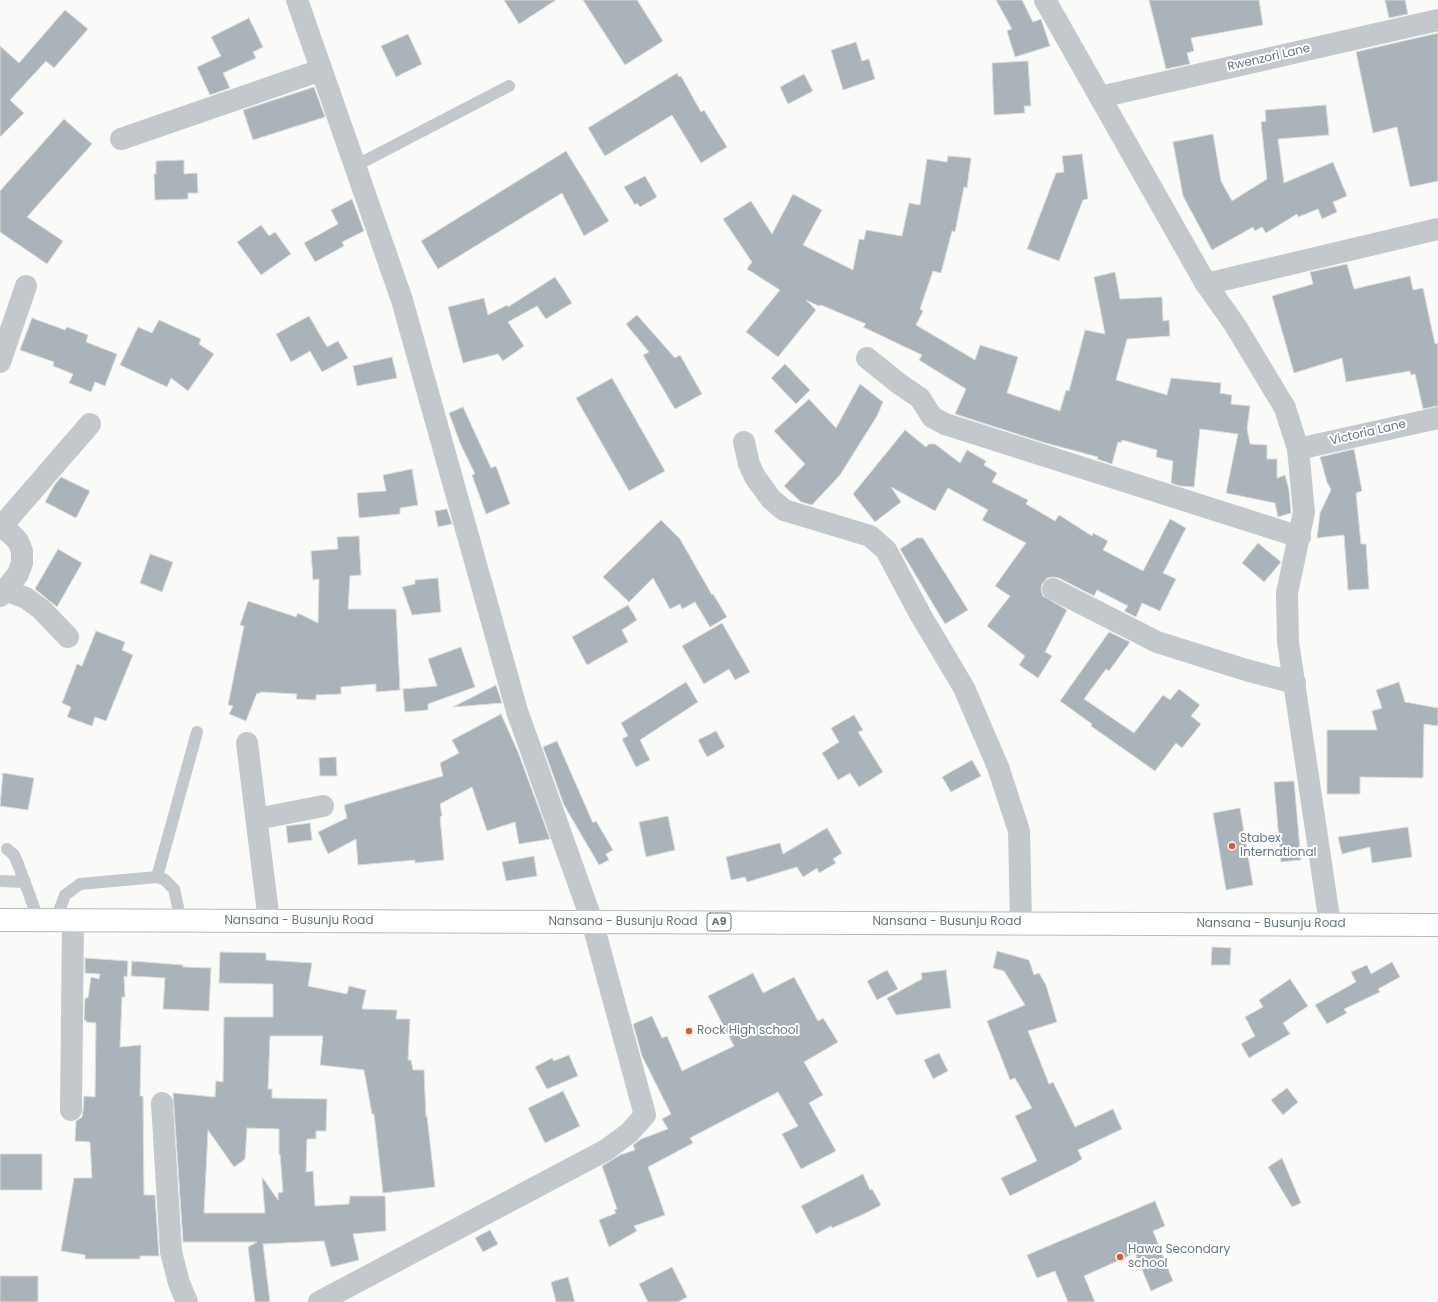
<!DOCTYPE html>
<html>
<head>
<meta charset="utf-8">
<style>
	body { margin:0 }
	canvas { display:block; background:#fafaf8 }
</style>
</head>
<body>
<canvas width="1438" height="1302"></canvas>
<script>
const context = document.querySelector('canvas').getContext('2d');
context.lineJoin = 'round';
function fillPath(path, color) { context.fillStyle = color; context.fill(path, 'evenodd'); }
const toPath = rows => new Path2D(rows.map(r => 'M' + r).join(''));
function trace(path, color, width, dash) { context.strokeStyle = color; context.lineWidth = width; context.lineCap = dash ? 'butt' : 'round'; context.setLineDash(dash || []); context.stroke(path); }
function drawText(font, color, halo, rows, align = 'center') {
  context.font = font + ' Poppins,sans-serif'; context.lineWidth = 4; context.setLineDash([]); context.textBaseline = 'middle'; context.strokeStyle = halo; context.fillStyle = color; for (const [text, x, y, turn = 0] of rows) {
    context.save(); context.translate(x, y); context.rotate((+turn || 0) * Math.PI / 180); context.textAlign = isNaN(turn) ? turn : align; if (halo) context.strokeText(text, 0, 0); context.fillText(text, 0, 0); context.restore();
  }
}
const building = toPath([
	[504,0,556,0,519,24,504,0],
	[583,0,637,0,663,41,625,65,583,0],
	[996,0,1022,0,1033,22,1041,19,1050,46,1015,57,1007,31,1012,29,996,0],
	[1149,0,1259,0,1263,25,1191,38,1194,51,1187,53,1190,64,1166,69,1149,0],
	[1385,0,1405,0,1408,14,1389,18,1385,0],
	[65,10,88,29,54,68,46,61,10,100,24,113,0,137,0,46,19,63,65,10],
	[249,18,263,47,253,52,256,58,223,73,230,88,210,95,197,67,221,56,211,37,249,18],
	[1438,33,1438,181,1410,187,1397,127,1373,133,1356,52,1438,33],
	[408,34,422,64,396,77,381,46,408,34],
	[856,42,862,61,869,59,875,79,843,90,831,50,856,42],
	[1028,61,1031,106,1024,106,1025,113,994,115,992,63,1028,61],
	[677,73,679,77,681,76,701,112,704,110,727,147,701,163,672,115,605,156,588,128,677,73],
	[804,74,813,91,788,104,780,87,804,74],
	[314,87,325,117,253,140,243,110,314,87],
	[1326,105,1329,135,1278,139,1284,183,1333,162,1347,196,1333,202,1337,212,1322,219,1318,209,1298,217,1297,214,1266,233,1262,227,1255,231,1253,227,1212,250,1183,196,1173,142,1213,134,1221,181,1232,201,1267,179,1261,122,1266,121,1265,110,1326,105],
	[64,119,92,144,27,217,63,241,47,264,0,232,0,191,64,119],
	[566,151,609,221,584,236,562,193,438,269,421,241,566,151],
	[1082,154,1088,199,1083,200,1059,261,1027,249,1056,173,1064,172,1062,156,1082,154],
	[948,156,971,158,967,188,964,187,955,232,952,231,941,273,933,271,920,309,923,311,916,325,975,360,980,345,1018,357,1007,393,1060,411,1066,390,1069,391,1085,330,1105,334,1094,277,1115,272,1120,299,1162,297,1163,321,1169,320,1170,336,1127,339,1116,380,1167,395,1171,378,1221,383,1220,393,1232,395,1231,404,1250,406,1247,429,1250,444,1267,445,1267,459,1277,459,1277,478,1285,475,1289,490,1291,513,1278,517,1275,503,1226,493,1238,434,1200,429,1194,487,1180,486,1171,483,1173,461,1156,457,1157,450,1122,440,1121,443,1118,442,1112,464,1097,459,1098,457,1042,442,955,414,966,389,919,360,922,355,863,327,866,324,821,305,819,306,806,300,816,310,778,357,746,332,780,290,747,269,752,262,723,219,751,201,772,234,793,194,822,210,803,245,853,270,859,239,864,240,866,230,902,236,909,203,920,205,927,159,947,162,948,156],
	[184,160,184,174,197,173,198,193,188,193,188,199,155,200,154,174,156,174,156,161,184,160],
	[645,176,657,197,640,207,637,203,635,205,624,187,645,176],
	[352,199,364,231,342,242,344,246,315,262,304,243,338,224,331,210,352,199],
	[261,225,269,236,275,232,291,254,261,275,237,242,261,225],
	[1347,264,1354,289,1410,276,1413,290,1423,288,1435,344,1438,343,1438,406,1423,409,1415,374,1411,375,1410,371,1346,382,1342,358,1294,373,1272,296,1313,284,1310,272,1347,264],
	[555,277,572,303,546,319,537,306,508,322,524,346,503,361,498,354,463,363,448,307,484,298,488,315,507,305,508,307,555,277],
	[637,315,675,358,680,355,702,394,675,409,643,355,649,352,626,324,637,315],
	[309,316,327,347,338,341,348,358,322,372,310,351,291,362,276,334,309,316],
	[32,318,65,330,67,327,88,335,86,342,117,354,105,386,95,382,91,392,69,383,73,374,53,366,54,362,20,350,32,318],
	[159,320,201,339,199,344,214,354,188,391,171,378,167,387,120,365,138,327,152,333,159,320],
	[392,357,397,378,357,386,353,366,392,357],
	[785,364,810,390,796,404,771,378,785,364],
	[612,378,665,471,629,491,576,398,612,378],
	[860,384,883,402,877,416,840,475,812,505,801,502,784,486,805,464,774,431,809,399,836,428,860,384],
	[463,407,491,468,496,466,510,504,486,514,472,475,475,474,460,443,449,413,463,407],
	[905,430,926,447,929,444,935,444,960,463,967,450,986,461,984,465,997,473,992,482,1028,500,1026,504,1055,521,1059,515,1092,536,1093,533,1108,541,1103,550,1143,571,1170,519,1186,528,1163,573,1176,579,1160,611,1142,603,1136,617,1124,611,1128,606,1097,590,1094,596,1059,578,1053,577,1047,578,1042,584,1041,590,1043,596,1067,610,1045,652,1052,656,1038,678,1019,665,1025,656,987,626,1010,596,995,586,1026,543,982,520,988,510,948,488,935,511,891,487,901,502,875,522,853,494,905,430],
	[1354,449,1362,491,1356,493,1361,544,1366,544,1369,589,1348,590,1344,535,1317,538,1320,513,1331,490,1327,482,1320,457,1354,449],
	[412,469,418,505,400,508,400,514,359,518,357,493,386,491,383,475,412,469],
	[61,477,90,491,76,518,45,502,55,484,61,477],
	[447,509,452,524,438,527,435,511,447,509],
	[661,520,680,539,712,595,713,594,727,617,710,627,695,602,682,609,680,604,670,609,653,578,629,602,603,577,661,520],
	[359,536,361,575,350,576,348,609,396,609,400,690,376,692,376,684,341,687,341,694,316,695,316,700,296,699,297,694,260,692,260,694,257,693,246,721,229,714,233,706,228,705,244,626,240,625,248,601,296,617,298,613,318,623,319,579,313,580,311,551,338,549,337,537,359,536],
	[917,538,923,538,968,610,945,624,900,549,917,538],
	[1258,543,1281,562,1264,582,1242,563,1258,543],
	[58,549,82,563,57,607,35,589,58,549],
	[150,554,173,562,162,592,140,583,150,554],
	[438,578,441,612,412,615,402,587,415,584,415,580,438,578],
	[628,605,637,620,622,630,628,642,587,665,572,637,628,605],
	[722,623,750,672,735,680,729,669,704,684,682,646,722,623],
	[96,631,125,642,122,650,133,655,106,721,95,717,92,726,67,717,71,707,62,703,77,664,82,666,96,631],
	[1109,632,1130,642,1109,671,1106,669,1084,699,1134,733,1163,695,1170,700,1179,689,1200,705,1191,716,1201,724,1182,748,1176,743,1155,771,1091,726,1092,724,1060,701,1109,632],
	[461,647,475,687,428,704,428,710,405,712,403,689,437,686,428,659,461,647],
	[686,682,698,702,640,740,650,760,636,767,622,739,628,736,621,723,686,682],
	[1399,682,1405,702,1438,708,1438,726,1424,724,1423,778,1360,777,1360,794,1327,794,1327,730,1377,730,1372,711,1382,708,1376,690,1399,682],
	[496,685,502,703,453,707,496,685],
	[501,714,518,752,550,839,519,844,515,822,487,831,472,787,440,804,442,816,440,817,444,860,415,863,415,860,358,865,356,839,328,854,318,832,347,818,344,805,443,776,440,763,459,753,452,740,501,714],
	[854,715,863,730,858,732,883,772,859,787,850,773,838,780,822,753,839,742,831,728,854,715],
	[716,731,725,747,707,757,698,740,716,731],
	[557,741,593,823,596,821,613,850,606,854,609,860,599,865,564,805,543,747,557,741],
	[336,757,337,776,320,776,319,758,336,757],
	[972,760,981,776,951,792,942,777,972,760],
	[3,773,34,778,28,810,0,806,3,773],
	[1294,781,1301,860,1281,862,1274,782,1294,781],
	[1240,808,1253,885,1226,890,1213,813,1240,808],
	[668,816,675,850,646,857,639,822,668,816],
	[310,823,312,840,288,843,286,826,310,823],
	[1408,827,1412,857,1372,863,1370,847,1342,854,1338,837,1408,827],
	[827,828,842,853,833,859,836,863,819,873,817,868,803,877,797,867,747,882,745,877,731,880,726,857,780,843,783,854,827,828],
	[534,856,537,876,506,881,502,862,534,856],
	[1212,947,1231,948,1230,965,1211,965,1212,947],
	[997,951,1029,960,1034,975,1039,973,1046,985,1057,1022,1028,1031,1049,1084,1053,1082,1075,1127,1113,1109,1122,1129,1078,1150,1082,1159,1076,1163,1010,1196,1001,1178,1037,1161,1015,1116,1032,1108,1015,1078,1010,1080,987,1021,1025,1005,1004,971,993,968,997,951],
	[220,952,266,953,266,960,312,963,308,986,347,994,349,986,366,990,362,1009,397,1010,396,1019,410,1019,408,1060,411,1060,413,1070,424,1070,426,1117,427,1116,435,1187,383,1193,374,1114,372,1114,364,1070,320,1065,323,1036,270,1036,268,1089,272,1089,272,1098,327,1099,326,1131,316,1131,316,1139,307,1139,306,1172,313,1171,315,1206,349,1204,350,1196,385,1196,386,1231,353,1234,359,1260,331,1267,324,1241,263,1244,270,1302,255,1302,248,1247,257,1242,183,1242,173,1093,215,1097,216,1081,223,1082,224,1017,273,1017,273,984,219,983,220,952],
	[247,1128,279,1129,279,1154,280,1154,283,1192,278,1193,278,1200,262,1177,265,1213,204,1213,208,1130,234,1167,245,1159,247,1128],
	[85,958,128,961,127,977,124,976,125,997,122,997,120,1047,141,1045,140,1096,143,1096,144,1195,155,1195,159,1256,140,1256,140,1259,85,1259,85,1255,61,1251,74,1178,92,1178,90,1142,75,1141,76,1121,82,1117,83,1111,84,1096,95,1097,96,1023,86,1022,86,1020,84,1020,85,998,88,998,91,977,99,979,100,974,85,973,85,958],
	[132,961,183,965,183,967,211,968,209,1011,163,1009,165,978,131,976,132,961],
	[1392,962,1400,977,1378,989,1380,992,1344,1009,1347,1013,1327,1024,1315,1005,1356,982,1351,972,1367,965,1371,974,1392,962],
	[887,970,898,989,877,1000,867,981,887,970],
	[946,970,951,1008,896,1015,887,998,922,979,921,973,946,970],
	[753,973,763,993,794,977,818,1021,823,1018,838,1042,804,1062,823,1095,809,1103,836,1151,801,1169,782,1134,798,1126,778,1092,690,1138,693,1143,648,1167,665,1215,634,1226,637,1231,609,1247,599,1220,616,1213,614,1210,617,1209,602,1166,620,1155,635,1150,633,1145,641,1139,668,1129,662,1119,671,1114,642,1056,633,1024,652,1016,662,1038,667,1036,682,1071,734,1046,708,996,753,973],
	[1290,979,1308,1006,1283,1023,1290,1034,1249,1058,1241,1044,1255,1036,1245,1017,1263,1007,1259,1000,1290,979],
	[939,1053,948,1071,933,1079,924,1060,939,1053],
	[569,1055,578,1076,547,1089,535,1067,552,1058,554,1061,569,1055],
	[1287,1088,1298,1102,1283,1115,1271,1100,1287,1088],
	[563,1091,580,1126,545,1143,528,1108,563,1091],
	[0,1154,42,1154,42,1190,0,1190,0,1154],
	[1282,1158,1301,1203,1292,1207,1268,1167,1282,1158],
	[863,1174,870,1190,872,1189,881,1205,864,1214,832,1228,831,1226,816,1234,801,1206,863,1174],
	[1155,1201,1165,1226,1153,1231,1173,1281,1151,1291,1135,1253,1084,1276,1095,1302,1068,1302,1055,1271,1037,1278,1027,1255,1155,1201],
	[490,1230,498,1244,483,1252,475,1238,490,1230],
	[672,1267,687,1297,678,1302,648,1302,639,1284,672,1267],
	[0,1276,38,1276,38,1302,0,1302,0,1276],
	[568,1277,575,1302,556,1302,551,1282,568,1277]
]);
const service = toPath([
	[355,166,509,86],
	[7,849,14,855,18,864,39,921],
	[157,877,197,732],
	[0,881,25,882],
	[56,920,65,895,80,884,157,877,165,880,174,889,181,921]
]);
const minor = toPath([
	[297,0,402,300,517,711,592,921,645,1115,629,1133,606,1150,319,1302],
	[1100,97,1438,20],
	[121,139,321,70],
	[1206,284,1438,229],
	[867,358,898,383,920,398,932,417,945,424,1300,537],
	[0,362,26,286],
	[744,442,749,464,755,477,771,499,784,510,870,536,886,550,920,614,964,688,998,767,1019,831,1021,922],
	[1298,449,1438,418],
	[0,527,10,533,18,541,22,551,22,563,18,574,0,596],
	[1,527,90,424],
	[1053,589,1157,642,1246,670,1295,683],
	[5,590,26,598,41,609,68,637],
	[247,743,269,921],
	[257,819,323,806],
	[162,1103,171,1252,179,1283,187,1302],
	[71,1110,73,921]
]);
const tertiary = toPath([
	[1045,0,1206,284,1235,325,1285,408,1298,449,1304,512,1287,593,1288,642,1330,924]
]);
const primary = toPath([
	[0,920,1438,925]
]);
const markers = [
	[1232,846,4,"#e4572e"],
	[689,1031,4,"#e4572e"],
	[1120,1257,4,"#e4572e"]
];
const shields = [
	[719,922,24]
];
const shieldNames = [
	["A9",719,922]
];
const streetNames = [
	["Rwenzori Lane",1269,58,-13],
	["Victoria Lane",1368,433,-13],
	["Nansana - Busunju Road",299,921],
	["Nansana - Busunju Road",623,922],
	["Nansana - Busunju Road",947,922],
	["Nansana - Busunju Road",1271,924]
];
const poiNames = [
	["Stabex",1240,839],
	["International",1240,853],
	["Rock High school",697,1031],
	["Hawa Secondary",1128,1250],
	["school",1128,1264]
];
fillPath(building, '#aab3b9');
trace(building, '#dcdcda', 1);
trace(primary, '#b5babe', 24);
trace(service, '#c3c8cc', 12);
trace(minor, '#c3c8cc', 22);
trace(tertiary, '#c3c8cc', 22);
trace(primary, '#fff', 22);
for (const [x, y, r, color] of markers) { const dot = new Path2D(); dot.arc(x, y, r, 0, 2 * Math.PI); context.fillStyle = color; context.fill(dot); trace(dot, '#fff', 1.5); }
for (const [x, y, w] of shields) { const box = new Path2D(); box.roundRect(x - w / 2, y - 9, w, 18, 3); context.fillStyle = '#fff'; context.fill(box); trace(box, '#657683', 1); }
drawText('bold 11px', '#657683', null, shieldNames);
drawText('12px', '#657683', '#fff', streetNames);
drawText('12px', '#657683', '#fff', poiNames, 'left');
</script>
</body>
</html>
